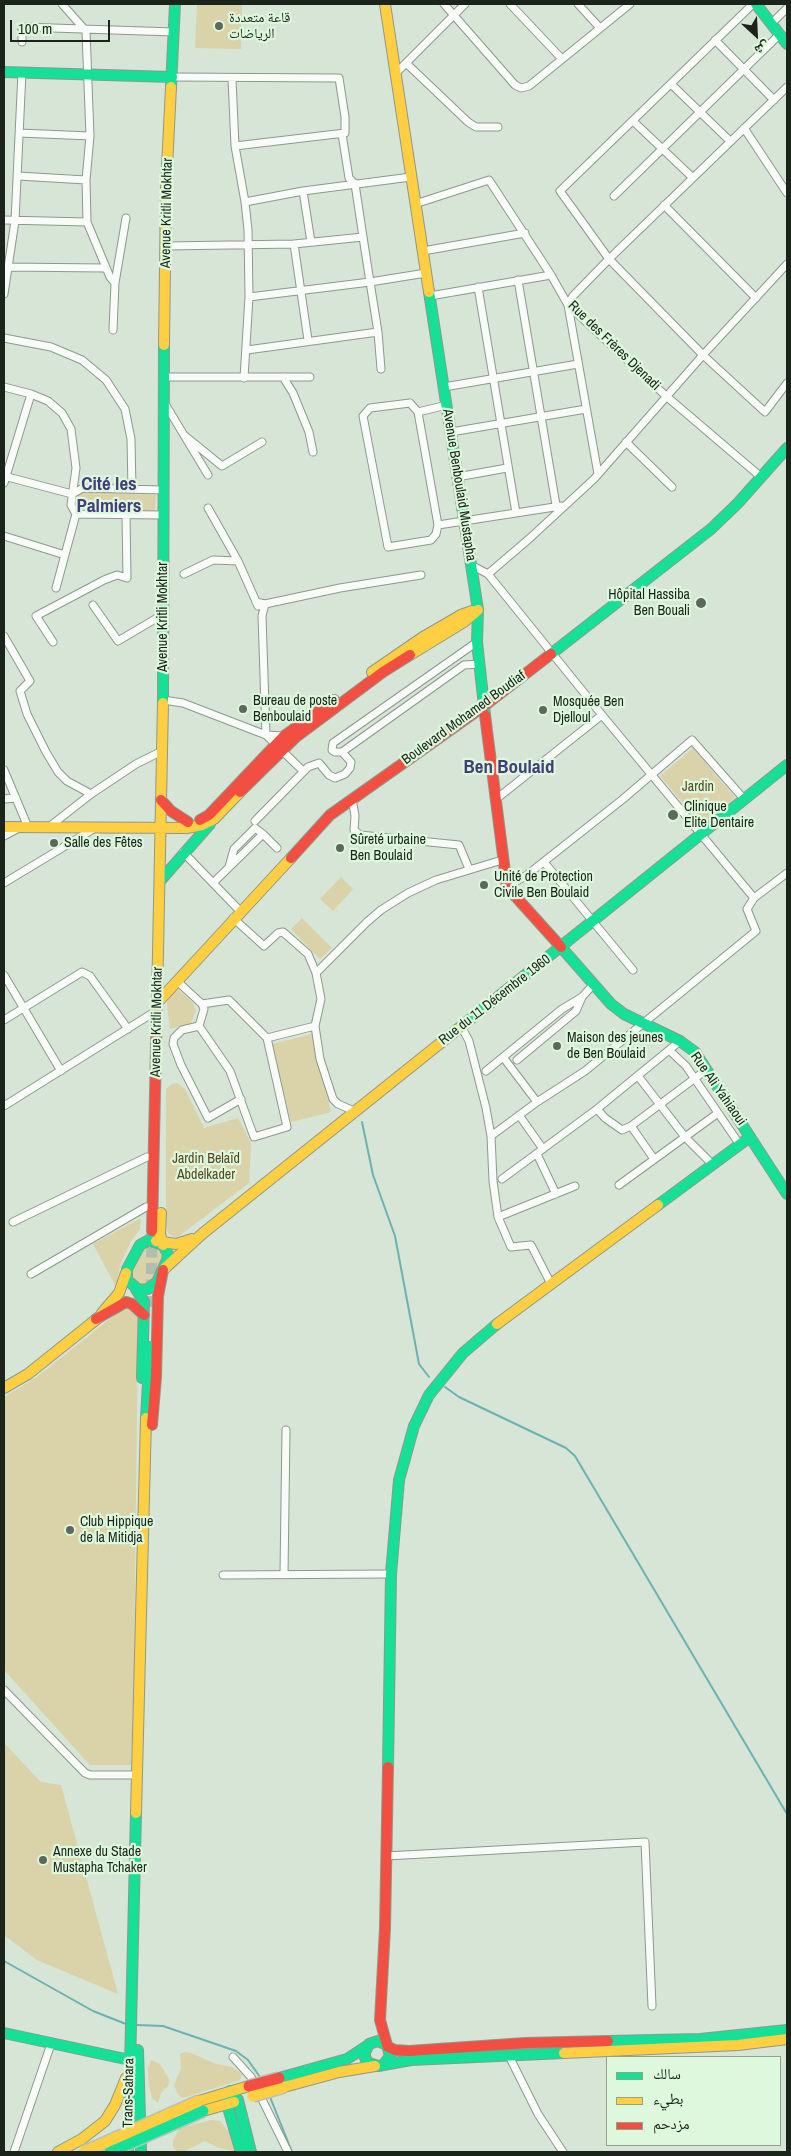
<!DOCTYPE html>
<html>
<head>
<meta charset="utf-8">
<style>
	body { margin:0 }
	#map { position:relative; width:791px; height:2156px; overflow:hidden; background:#d6e5d5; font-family:"Archivo Narrow","Noto Naskh Arabic",sans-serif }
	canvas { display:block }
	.frame { position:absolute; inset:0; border:5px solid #1a241a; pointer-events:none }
	.legend { position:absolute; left:606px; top:2056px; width:175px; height:90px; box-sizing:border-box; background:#ddf8dc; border:1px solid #8fa38e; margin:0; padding:6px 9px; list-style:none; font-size:15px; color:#1a241a }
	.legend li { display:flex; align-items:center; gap:10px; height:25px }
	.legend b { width:25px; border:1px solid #8fa38e }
	.north { position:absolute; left:731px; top:10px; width:50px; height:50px; -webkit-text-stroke:4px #ddf8dc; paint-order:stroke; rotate:155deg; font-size:14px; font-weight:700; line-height:20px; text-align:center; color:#1a241a }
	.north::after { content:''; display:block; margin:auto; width:18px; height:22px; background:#1a241a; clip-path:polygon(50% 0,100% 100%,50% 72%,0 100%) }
	.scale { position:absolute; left:10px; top:20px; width:100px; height:22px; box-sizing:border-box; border:2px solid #1a241a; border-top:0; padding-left:6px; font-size:15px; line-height:18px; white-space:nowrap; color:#1a241a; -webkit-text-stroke:4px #ddf8dc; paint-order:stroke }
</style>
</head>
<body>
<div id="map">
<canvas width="791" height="2156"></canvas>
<div class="frame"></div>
<ul class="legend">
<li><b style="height:6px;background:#16e098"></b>سالك</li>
<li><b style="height:6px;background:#ffcf43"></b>بطيء</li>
<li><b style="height:6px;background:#f24e42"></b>مزدحم</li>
</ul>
<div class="north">ش</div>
<div class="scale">100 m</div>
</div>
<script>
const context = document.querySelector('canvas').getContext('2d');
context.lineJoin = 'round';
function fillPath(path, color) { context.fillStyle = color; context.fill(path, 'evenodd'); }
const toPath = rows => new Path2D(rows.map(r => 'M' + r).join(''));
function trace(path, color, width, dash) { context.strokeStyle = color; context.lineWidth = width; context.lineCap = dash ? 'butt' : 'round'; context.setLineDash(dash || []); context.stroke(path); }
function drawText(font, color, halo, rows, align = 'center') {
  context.font = font + ' "Archivo Narrow","Noto Naskh Arabic",sans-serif'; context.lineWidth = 4.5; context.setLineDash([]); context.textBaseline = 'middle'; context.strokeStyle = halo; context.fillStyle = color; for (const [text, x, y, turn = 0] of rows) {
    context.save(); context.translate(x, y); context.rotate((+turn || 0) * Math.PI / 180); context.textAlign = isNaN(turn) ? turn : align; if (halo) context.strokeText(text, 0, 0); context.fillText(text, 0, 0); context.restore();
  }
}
const green = toPath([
	[197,4,242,4,241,49,195,48],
	[85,492,156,495,155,512,82,509,76,506,75,500,79,495],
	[693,748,735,798,702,825,660,776],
	[341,877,353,889,333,911,320,899],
	[302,918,332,948,320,959,291,929],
	[179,990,193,1003,196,1011,191,1023,170,1029,167,1004,168,997,173,991],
	[312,1034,331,1112,291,1122,272,1044],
	[177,1083,185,1089,204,1128,238,1118,251,1143,249,1183,179,1236,174,1237,168,1233,166,1224,166,1089,172,1084],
	[141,1218,140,1229,131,1241,120,1266,116,1287,93,1244],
	[146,1245,158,1246,164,1253,155,1280,143,1286,134,1281,132,1269],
	[128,1307,138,1314,134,1677,131,1765,90,1765,4,1670,4,1397,37,1377,121,1310],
	[4,1743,41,1782,61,1785,118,1994,37,1960,4,1935],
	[185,2052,191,2053,216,2064,232,2067,242,2074,240,2080,183,2098,178,2095,174,2085,181,2069,180,2054],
	[151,2060,160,2064,169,2079,169,2085,161,2093,158,2103,152,2098,149,2085,148,2068],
	[211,2120,220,2121,225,2127,232,2136,236,2152,217,2147,205,2141,185,2151,178,2152,173,2147,173,2140,180,2128]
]);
const stream = toPath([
	[362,1122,373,1175,395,1236,419,1364,429,1377],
	[445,1387,459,1397,566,1448,575,1456,787,1814],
	[4,1961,93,2011,126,2024],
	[136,2025,163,2026,236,2051,248,2060,260,2077],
	[270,2097,292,2152]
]);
const primaryTunnel = toPath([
	[151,1307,152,1231]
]);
const street = toPath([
	[62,4,86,31,90,136,86,180,87,222,110,277,115,283],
	[444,4,515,85,521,88,529,86,630,4],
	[510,4,562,59],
	[578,4,600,28],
	[753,4,560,191,609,259,703,355,765,412,787,383],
	[772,23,787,8],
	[715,40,774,100],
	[22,42,22,27,174,32],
	[406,63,468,122,476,127,498,127],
	[395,74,465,4],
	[172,77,339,78,345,117,345,133,235,146],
	[232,79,235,146,245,202,248,230,249,297,244,378],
	[671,84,730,141],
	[633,121,692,177],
	[744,128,787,193],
	[19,133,90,136],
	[342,134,349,178,355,184,363,237],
	[18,176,86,180],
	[303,191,311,242],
	[614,196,780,34],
	[245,202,303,191,411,177],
	[415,204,489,180,551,275,568,305,666,396,761,477],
	[664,205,756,298],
	[4,220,87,222],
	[294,244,308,340],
	[166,246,294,244,363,237,370,282,426,273],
	[423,251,525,233],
	[8,267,105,268],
	[518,280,556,505],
	[478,287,516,513],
	[4,294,15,221,22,72],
	[430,296,551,275],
	[249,297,370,282,378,332],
	[113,330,115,283,126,218],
	[4,338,51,347,82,360,106,380,125,409,131,439,132,489],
	[247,350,378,332,381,369],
	[164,377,310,377],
	[283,377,293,393,309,432,313,452],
	[4,387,31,394,48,401,62,413,71,429,76,468,71,505,76,514],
	[444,387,578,364],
	[164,402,208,475],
	[410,403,418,412,438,525,436,534,431,540,388,547,363,416,370,408,410,403],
	[418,412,447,405],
	[451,432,586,409],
	[185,436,222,466,262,442],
	[626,442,672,487],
	[598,474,568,305,573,296,609,259,787,87],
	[4,476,72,494,83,488,163,490],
	[457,477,507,468],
	[4,483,31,394],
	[208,508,238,561,258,606],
	[76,514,163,515],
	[438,525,561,506],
	[4,536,65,555],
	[471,565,488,574,602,715,754,898,787,873],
	[184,574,213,560,238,561],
	[488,574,530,538,594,479,703,355,787,264],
	[56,588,76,514],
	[256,602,265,604,340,588,421,575],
	[265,604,262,616,266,735,284,736],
	[93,605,118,641,162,615],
	[4,636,30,681,20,691,27,714,46,752,58,772,67,781,91,794],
	[53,642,36,616,104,580,117,575,127,578,126,516],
	[163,700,183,703,266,735,303,771],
	[342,752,335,752,332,750,333,743,477,642],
	[4,770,28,827],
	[352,798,355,816,354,830,360,835,459,845,469,869],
	[4,799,16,798],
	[495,800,602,715],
	[255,821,308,767,319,763,329,775,335,778,345,774,350,768,351,762,342,752,464,665,480,664],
	[49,827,91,794,136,764,162,751],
	[4,836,19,828],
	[183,852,240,911],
	[544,862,633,970],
	[229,867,234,849,255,828,263,834],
	[4,883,95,828],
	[213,883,263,834,277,848],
	[507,887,527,875,623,799,692,740,744,799],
	[233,918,264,946,278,933,283,932,308,954,316,973,321,999,315,1026,320,1059,333,1099,338,1104,354,1111],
	[316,973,367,922,381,910,408,893,436,880,502,860],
	[4,975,61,1071],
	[177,981,202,1004,229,1000,267,1038,315,1026],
	[202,1004,204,1009,199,1026,182,1030,174,1038,173,1044,181,1065,208,1118,241,1099],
	[4,1020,82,972,90,976,128,1029],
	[199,1026,230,1071,254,1137,287,1127,267,1038],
	[461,1026,469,1041,486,1108,491,1136,493,1181,498,1217,511,1247,531,1245,551,1284],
	[669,1050,686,1066,740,1145],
	[503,1057,537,1102],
	[517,1060,576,1011,582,997],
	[486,1071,562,1009,582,997,593,985],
	[638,1076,685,1137,713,1165],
	[4,1106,156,1011],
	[597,1109,605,1118,622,1130,631,1126,706,1070],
	[519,1115,543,1149],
	[631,1126,654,1159],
	[491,1136,537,1102,585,1071,756,931,747,909,754,898],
	[537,1154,556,1194],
	[502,1179,597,1109,680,1041],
	[619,1185,718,1113],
	[498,1217,575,1186],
	[13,1222,147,1157],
	[31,1274,146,1207],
	[284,1574,286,1430],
	[223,1575,391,1574],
	[4,1690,85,1773,90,1775,136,1775],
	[386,1856,645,1842,652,2006],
	[509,2056,538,2114,563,2152],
	[233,2057,251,2077,288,2152],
	[14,2152,51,2044]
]);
const fast = toPath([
	[756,4,787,44],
	[4,72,172,77],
	[171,87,175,4],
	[429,292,478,610,477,642,485,715],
	[551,654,711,529,738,503,787,448],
	[163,703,164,345],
	[160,881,210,824],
	[561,947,611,1004,624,1014,680,1041,695,1052,787,1194],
	[458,1029,787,765],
	[658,1205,750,1137],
	[149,1240,163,1245,168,1254,167,1260,157,1282,148,1289,139,1290,127,1280,127,1269,140,1245,149,1240],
	[136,1289,144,1302,142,1378],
	[146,1418,150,1347],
	[388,1767,391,1574,399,1480,414,1426,429,1395,463,1353,497,1324],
	[4,2033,130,2060],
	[608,2041,700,2039,787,2030],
	[138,2050,141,2152],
	[384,2064,390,2056,387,2045,378,2041,369,2044,365,2052,365,2058,369,2063,378,2066,411,2060,564,2053],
	[279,2078,347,2059,367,2046],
	[230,2091,238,2100,251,2152],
	[230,2091,227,2104,241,2152],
	[128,2152,136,1813]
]);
const slow = toPath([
	[385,4,429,292],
	[164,345,166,187,171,87],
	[410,655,464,622,478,610],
	[372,672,423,637,461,615,472,611],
	[4,827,187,828,202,825,214,819,240,792],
	[157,1002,163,703],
	[157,1003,291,858],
	[161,1213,160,1234,163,1245],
	[156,1241,176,1244,192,1239],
	[164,1269,202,1234,458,1029],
	[102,1313,119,1293,126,1273],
	[497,1324,658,1205],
	[4,1388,28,1374,103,1314],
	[136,1813,146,1418],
	[564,2053,738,2045,787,2039],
	[284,2087,339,2072,375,2066],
	[199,2101,249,2086],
	[203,2111,234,2102],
	[58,2152,82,2139,105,2121,115,2105,126,2078]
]);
const jam = toPath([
	[485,715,507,887,561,947],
	[240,792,296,737,383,672,410,655],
	[161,800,171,811,188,822],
	[200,820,209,815,284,736,334,700],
	[291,858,330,815,484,706,551,654],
	[152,1231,157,1002],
	[96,1319,126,1302,132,1304,144,1315],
	[152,1425,156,1377,158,1296,163,1270],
	[387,2045,380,2020,385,1928,388,1767],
	[388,2047,395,2050,409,2051,525,2043,608,2041]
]);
const fastBridge = toPath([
	[110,2152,203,2111]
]);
const slowBridge = toPath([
	[253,2096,284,2087],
	[84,2152,199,2101]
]);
const jamBridge = toPath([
	[249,2086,279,2078]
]);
const markers = [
	[219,26,5,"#5c685b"],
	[701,603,6,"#5c685b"],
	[243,709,5,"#5c685b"],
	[543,710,5,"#5c685b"],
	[673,815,6,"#5c685b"],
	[54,843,5,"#5c685b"],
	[340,848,5,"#5c685b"],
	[484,885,5,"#5c685b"],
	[557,1046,5,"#5c685b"],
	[70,1530,5,"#5c685b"],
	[43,1860,5,"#5c685b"]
];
const poiNames = [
	["قاعة متعددة",229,18],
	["الرياضات",229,34],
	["Hôpital Hassiba",690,595,"right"],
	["Ben Bouali",690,611,"right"],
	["Bureau de poste",253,701],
	["Benboulaid",253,717],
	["Mosquée Ben",553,702],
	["Djelloul",553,718],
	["Clinique",684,807],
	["Elite Dentaire",684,823],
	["Sûreté urbaine",350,840],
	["Ben Boulaid",350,856],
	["Salle des Fêtes",64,843],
	["Unité de Protection",494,877],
	["Civile Ben Boulaid",494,893],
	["Maison des jeunes",567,1038],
	["de Ben Boulaid",567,1054],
	["Club Hippique",80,1522],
	["de la Mitidja",80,1538],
	["Annexe du Stade",53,1852],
	["Mustapha Tchaker",53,1868]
];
const streetNames = [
	["Avenue Kritli Mokhtar",167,213,-89],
	["Rue des Frères Djenadi",614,346,44],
	["Avenue Benboulaid Mustapha",459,485,81],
	["Avenue Kritli Mokhtar",163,617,-90],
	["Boulevard Mohamed Boudiaf",464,718,-36],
	["Rue du 11 Décembre 1960",495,1000,-38],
	["Avenue Kritli Mokhtar",157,1022,-89],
	["Rue Ali Yahiaoui",718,1089,55],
	["Trans-Sahara",129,2093,-89]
];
const parkNames = [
	["Jardin",698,787],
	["Jardin Belaïd",206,1159],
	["Abdelkader",206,1175]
];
const districtNames = [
	["Cité les",109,485],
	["Palmiers",109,507],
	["Ben Boulaid",509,768]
];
fillPath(green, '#dad2a8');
trace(stream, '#6ab3b2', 2);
trace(primaryTunnel, '#b0beb0', 11, [11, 5.5]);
trace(street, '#8d998c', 9);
trace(fast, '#8d998c', 12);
trace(slow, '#8d998c', 12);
trace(jam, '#8d998c', 12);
trace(street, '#f9fbf9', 7);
trace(fast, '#16e098', 10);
trace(slow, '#ffcf43', 10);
trace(jam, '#f24e42', 10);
trace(fastBridge, '#bac1ba', 14, []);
trace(slowBridge, '#bac1ba', 14, []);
trace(jamBridge, '#bac1ba', 14, []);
trace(fastBridge, '#16e098', 11);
trace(slowBridge, '#ffcf43', 11);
trace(jamBridge, '#f24e42', 11);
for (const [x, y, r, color] of markers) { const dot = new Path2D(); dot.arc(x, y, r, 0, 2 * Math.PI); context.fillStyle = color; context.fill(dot); trace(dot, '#ddf8dc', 2); }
drawText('14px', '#1a241a', '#ddf8dc', poiNames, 'left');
drawText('14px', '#1a241a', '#ddf8dc', streetNames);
drawText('14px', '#564722', '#ddf8dc', parkNames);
drawText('bold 19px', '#433e7b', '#ddf8dc', districtNames);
</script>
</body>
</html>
